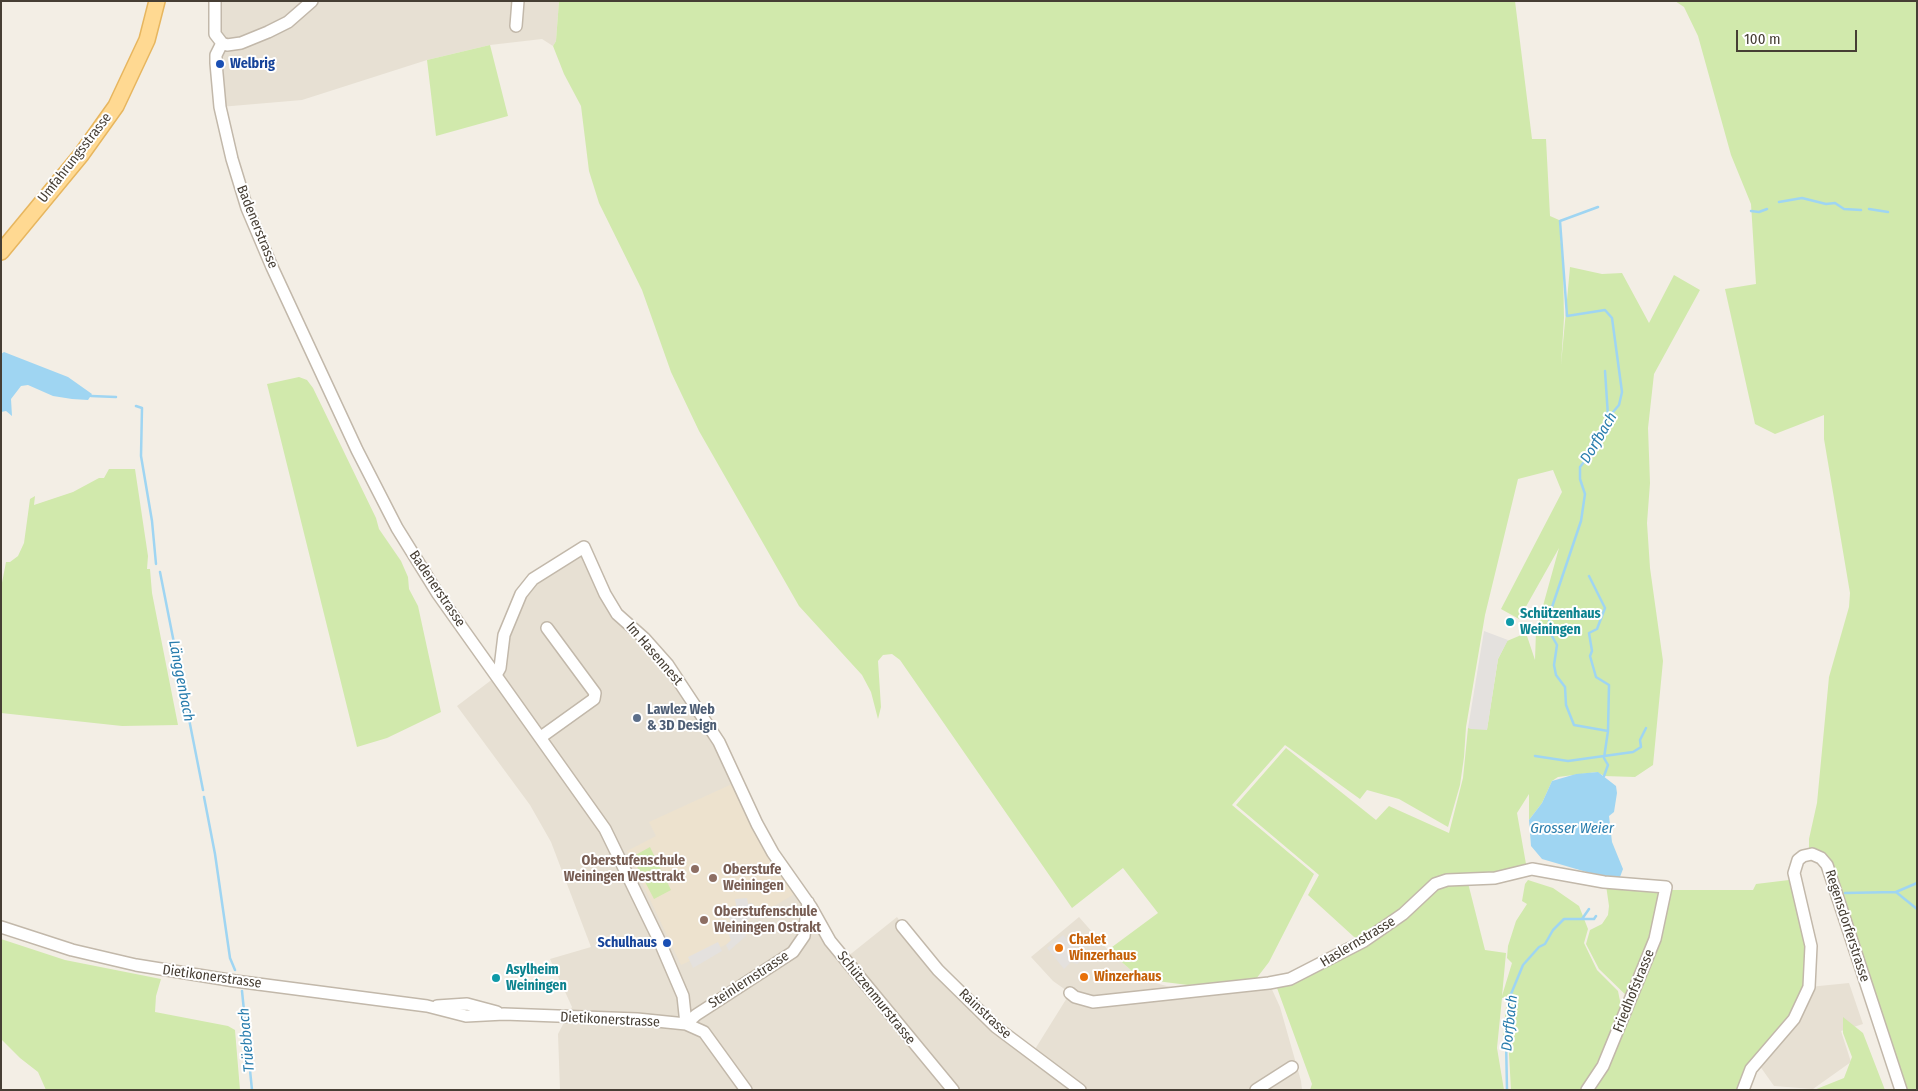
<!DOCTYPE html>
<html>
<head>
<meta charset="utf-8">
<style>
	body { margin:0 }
	#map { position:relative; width:1918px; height:1091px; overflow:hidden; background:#f3eee5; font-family:"Fira Sans Condensed",sans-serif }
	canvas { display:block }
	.frame { position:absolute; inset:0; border:2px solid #463e34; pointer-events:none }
	.scale { position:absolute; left:1736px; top:30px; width:121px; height:22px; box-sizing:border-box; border:2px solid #463e34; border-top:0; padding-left:6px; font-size:15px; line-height:18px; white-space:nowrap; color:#463e34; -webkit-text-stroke:4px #fff; paint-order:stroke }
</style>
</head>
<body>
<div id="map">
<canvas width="1918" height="1091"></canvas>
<div class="frame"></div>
<div class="scale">100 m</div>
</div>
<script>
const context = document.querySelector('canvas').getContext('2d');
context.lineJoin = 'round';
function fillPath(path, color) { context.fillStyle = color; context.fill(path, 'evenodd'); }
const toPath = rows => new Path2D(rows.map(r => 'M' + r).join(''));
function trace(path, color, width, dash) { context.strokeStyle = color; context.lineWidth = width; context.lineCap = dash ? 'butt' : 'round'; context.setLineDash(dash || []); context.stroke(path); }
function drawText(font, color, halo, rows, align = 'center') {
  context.font = font + ' "Fira Sans Condensed",sans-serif'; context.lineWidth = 4; context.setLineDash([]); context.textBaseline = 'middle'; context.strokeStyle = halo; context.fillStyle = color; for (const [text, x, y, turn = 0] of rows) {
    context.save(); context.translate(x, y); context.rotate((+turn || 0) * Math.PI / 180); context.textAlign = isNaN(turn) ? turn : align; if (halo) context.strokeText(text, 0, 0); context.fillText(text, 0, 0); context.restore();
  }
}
const residential = toPath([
	[221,1,559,1,556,41,553,46,542,39,490,45,427,60,302,100,220,107,224,84,220,27],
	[584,547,605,594,688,693,757,824,847,957,897,917,922,953,1032,1054,1070,993,1053,981,1031,957,1079,917,1108,950,1141,979,1185,991,1269,983,1280,1007,1301,1081,1302,1090,560,1090,558,1034,572,1007,550,959,591,947,551,842,530,805,457,706,502,672,508,636,532,584],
	[1849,983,1863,1024,1841,1031,1851,1062,1813,1089,1774,1086,1757,1062,1786,1028,1809,987]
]);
const education = toPath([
	[732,784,776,864,796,893,746,923,749,934,681,965,627,851,656,836,649,822]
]);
const green = toPath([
	[559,1,1515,1,1532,139,1546,139,1550,216,1559,220,1563,268,1564,318,1561,365,1570,267,1602,274,1622,273,1649,323,1674,275,1700,290,1654,374,1648,428,1650,483,1647,523,1650,568,1663,661,1653,765,1635,777,1604,776,1597,772,1558,777,1552,781,1542,803,1529,820,1529,794,1517,813,1526,864,1468,883,1485,950,1506,953,1502,996,1512,963,1507,958,1508,946,1516,921,1527,904,1522,901,1525,884,1528,880,1553,888,1579,906,1588,929,1584,943,1597,970,1618,991,1622,1011,1590,1077,1580,1090,1511,1090,1508,1036,1503,1037,1507,997,1502,998,1497,1048,1504,1090,1310,1090,1312,1084,1277,988,1364,946,1308,895,1319,875,1236,805,1286,748,1376,820,1389,806,1449,833,1463,778,1468,728,1487,729,1498,659,1507,641,1526,633,1535,660,1536,631,1559,548,1519,619,1501,609,1562,492,1553,470,1518,479,1485,615,1466,727,1464,757,1460,785,1448,827,1399,799,1367,790,1360,799,1285,745,1232,805,1314,874,1269,962,1256,979,1188,985,1141,979,1108,950,1158,913,1123,868,1072,908,900,660,892,654,883,655,878,661,881,707,878,719,871,692,862,675,799,606,699,431,671,372,642,290,599,203,589,171,581,106,564,74,553,46,556,41],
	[1675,1,1917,1,1917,1090,1901,1090,1831,875,1809,855,1809,839,1817,803,1829,677,1849,607,1850,593,1824,439,1824,415,1775,434,1755,424,1725,289,1756,284,1751,204,1731,155,1698,36,1684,7],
	[490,45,508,116,436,136,427,60],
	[299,377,307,380,313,388,376,518,379,529,401,561,408,577,409,589,418,606,441,712,387,738,357,747,267,384],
	[109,469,135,469,148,556,147,569,150,569,152,593,178,725,122,726,1,713,1,588,6,562,10,562,18,556,24,543,30,499,35,496,34,505,73,492,99,478,104,478],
	[650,847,671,890,654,899,632,857],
	[1789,880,1806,947,1805,980,1793,1011,1746,1067,1739,1083,1738,1090,1591,1090,1621,1038,1633,1002,1599,969,1586,944,1590,930,1602,924,1608,915,1609,906,1606,885,1660,890,1753,890,1756,884],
	[1,939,65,960,161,979,156,996,155,1012,228,1026,235,1030,240,1090,46,1090,38,1072,20,1058,1,1039],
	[1843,1017,1863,1033,1885,1090,1814,1090,1844,1078,1852,1057,1843,1033]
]);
const parking = toPath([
	[1484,631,1508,640,1498,659,1487,730,1471,729,1468,728],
	[747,898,748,904,752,903,758,913,744,923,746,936,729,951,726,945,731,940,726,929,733,926,727,914,737,910,735,899],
	[1063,935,1085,958,1077,964,1071,962,1064,969,1047,948],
	[718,942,722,951,693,968,688,957]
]);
const water = toPath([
	[4,352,68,377,92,394,88,400,72,399,53,396,28,385,21,386,11,399,12,416,6,411,1,412,1,354],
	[1598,772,1616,786,1617,793,1614,812,1609,816,1612,842,1623,869,1620,877,1614,880,1542,859,1531,846,1529,820,1542,803,1552,781,1576,774]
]);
const stream = toPath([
	[1779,202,1802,198,1826,204,1835,203,1844,209,1861,210],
	[1598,207,1560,221,1567,316,1605,310,1612,318,1622,392,1619,405,1608,418,1588,457,1580,467,1580,479,1585,494,1581,521,1551,610,1548,629,1557,645,1554,665,1556,675,1565,687,1566,705,1574,725,1608,731],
	[1869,209,1888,212],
	[1751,211,1759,212,1767,209],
	[1605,371,1608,416],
	[91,396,116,397],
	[136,406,142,408,141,456,152,521,156,564],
	[160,572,203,790],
	[1589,576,1605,608,1597,629,1589,633,1592,651,1590,656,1596,677,1609,685,1608,731,1604,758,1608,765,1604,776],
	[1535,756,1568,761,1633,752,1641,747,1640,740,1646,728],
	[204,797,215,854,230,958,235,970],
	[1896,892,1917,883],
	[1845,893,1896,892,1917,909],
	[1582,919,1589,909],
	[242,991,252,1090],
	[1507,1090,1506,1039,1511,994,1523,965,1539,947,1545,944,1553,930,1564,919,1594,919,1596,916]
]);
const minor = toPath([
	[215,1,215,34,222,43,227,45,241,43,268,32,288,22,312,1],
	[516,26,518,1],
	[222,43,216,55,216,63,220,107,232,159,247,208,272,267,357,450,397,528,438,594,605,829,659,940,683,996,686,1024],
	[496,675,500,668,504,635,521,594,533,579,584,547,605,594,617,614,644,638,668,665,719,742,757,824,773,853,811,907,830,941,953,1090],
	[541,737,594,699,595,693,547,628],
	[902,926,938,970,996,1027,1080,1090],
	[1,927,72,950,136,965,235,981,427,1006,466,1016,504,1014,637,1019,686,1024,704,1032,746,1090],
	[1070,993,1075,997,1093,1002,1269,983,1290,979,1364,941,1403,914,1435,884,1447,880,1495,878,1532,869,1604,882,1666,887,1655,939,1603,1066,1587,1090],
	[437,1006,467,1004,497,1012],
	[686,1024,696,1015,793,952,804,936,808,902],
	[1256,1090,1292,1067],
	[1743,1090,1751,1069,1794,1019,1809,987,1811,946,1794,873,1798,860,1803,856,1812,854,1821,858,1827,865,1901,1090]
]);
const major = toPath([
	[1,252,81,155,116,106,147,40,157,1]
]);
const markers = [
	[220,64,5,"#1a4fb4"],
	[1510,622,5,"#0f9aa8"],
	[637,718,5,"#5c6f8a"],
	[695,869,5,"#8d6e63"],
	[713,878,5,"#8d6e63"],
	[704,920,5,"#8d6e63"],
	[667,943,5,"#1a4fb4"],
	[1059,948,5,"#e8710a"],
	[1084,977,5,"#e8710a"],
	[496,978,5,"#0f9aa8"]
];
const transitNames = [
	["Welbrig",230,64],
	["Schulhaus",657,943,"right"]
];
const streetNames = [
	["Umfahrungsstrasse",75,158,-52],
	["Badenerstrasse",257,227,68],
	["Badenerstrasse",437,589,56],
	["Im Hasennest",654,654,49],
	["Regensdorferstrasse",1847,926,72],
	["Haslernstrasse",1358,942,-31],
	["Dietikonerstrasse",212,977,8],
	["Steinlernstrasse",749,980,-33],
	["Friedhofstrasse",1634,991,-68],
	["Schützenmurstrasse",876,998,51],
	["Rainstrasse",985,1014,43],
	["Dietikonerstrasse",610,1020,3]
];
const cultureNames = [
	["Schützenhaus",1520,614],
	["Weiningen",1520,630],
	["Asylheim",506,970],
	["Weiningen",506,986]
];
const serviceNames = [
	["Lawlez Web",647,710],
	["& 3D Design",647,726]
];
const educationNames = [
	["Oberstufenschule",685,861,"right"],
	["Weiningen Westtrakt",685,877,"right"],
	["Oberstufe",723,870],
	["Weiningen",723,886],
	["Oberstufenschule",714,912],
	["Weiningen Ostrakt",714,928]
];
const foodNames = [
	["Chalet",1069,940],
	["Winzerhaus",1069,956],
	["Winzerhaus",1094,977]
];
const waterNames = [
	["Dorfbach",1599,438,-59],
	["Länggenbach",181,681,79],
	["Grosser Weier",1572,829],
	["Dorfbach",1510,1023,-84],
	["Trüebbach",247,1040,-95]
];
fillPath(residential, '#e7e0d3');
fillPath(education, '#ede2ce');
fillPath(green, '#d1e9ac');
fillPath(parking, '#e4e1de');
fillPath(water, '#9fd5f2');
trace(stream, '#9fd5f2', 2.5);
trace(minor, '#c2b8aa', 14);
trace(major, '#e7b65f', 18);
trace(minor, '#fff', 11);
trace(major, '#ffd992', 15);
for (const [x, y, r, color] of markers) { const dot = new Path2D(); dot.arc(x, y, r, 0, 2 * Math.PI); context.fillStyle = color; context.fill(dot); trace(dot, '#fff', 2); }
drawText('bold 14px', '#164399', '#fff', transitNames, 'left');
drawText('14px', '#463e34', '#fff', streetNames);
drawText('bold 14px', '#0d838f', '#fff', cultureNames, 'left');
drawText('bold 14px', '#4e5e75', '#fff', serviceNames, 'left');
drawText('bold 14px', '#785e54', '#fff', educationNames, 'left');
drawText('bold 14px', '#c56008', '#fff', foodNames, 'left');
drawText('italic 15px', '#297dad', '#fff', waterNames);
</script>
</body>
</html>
